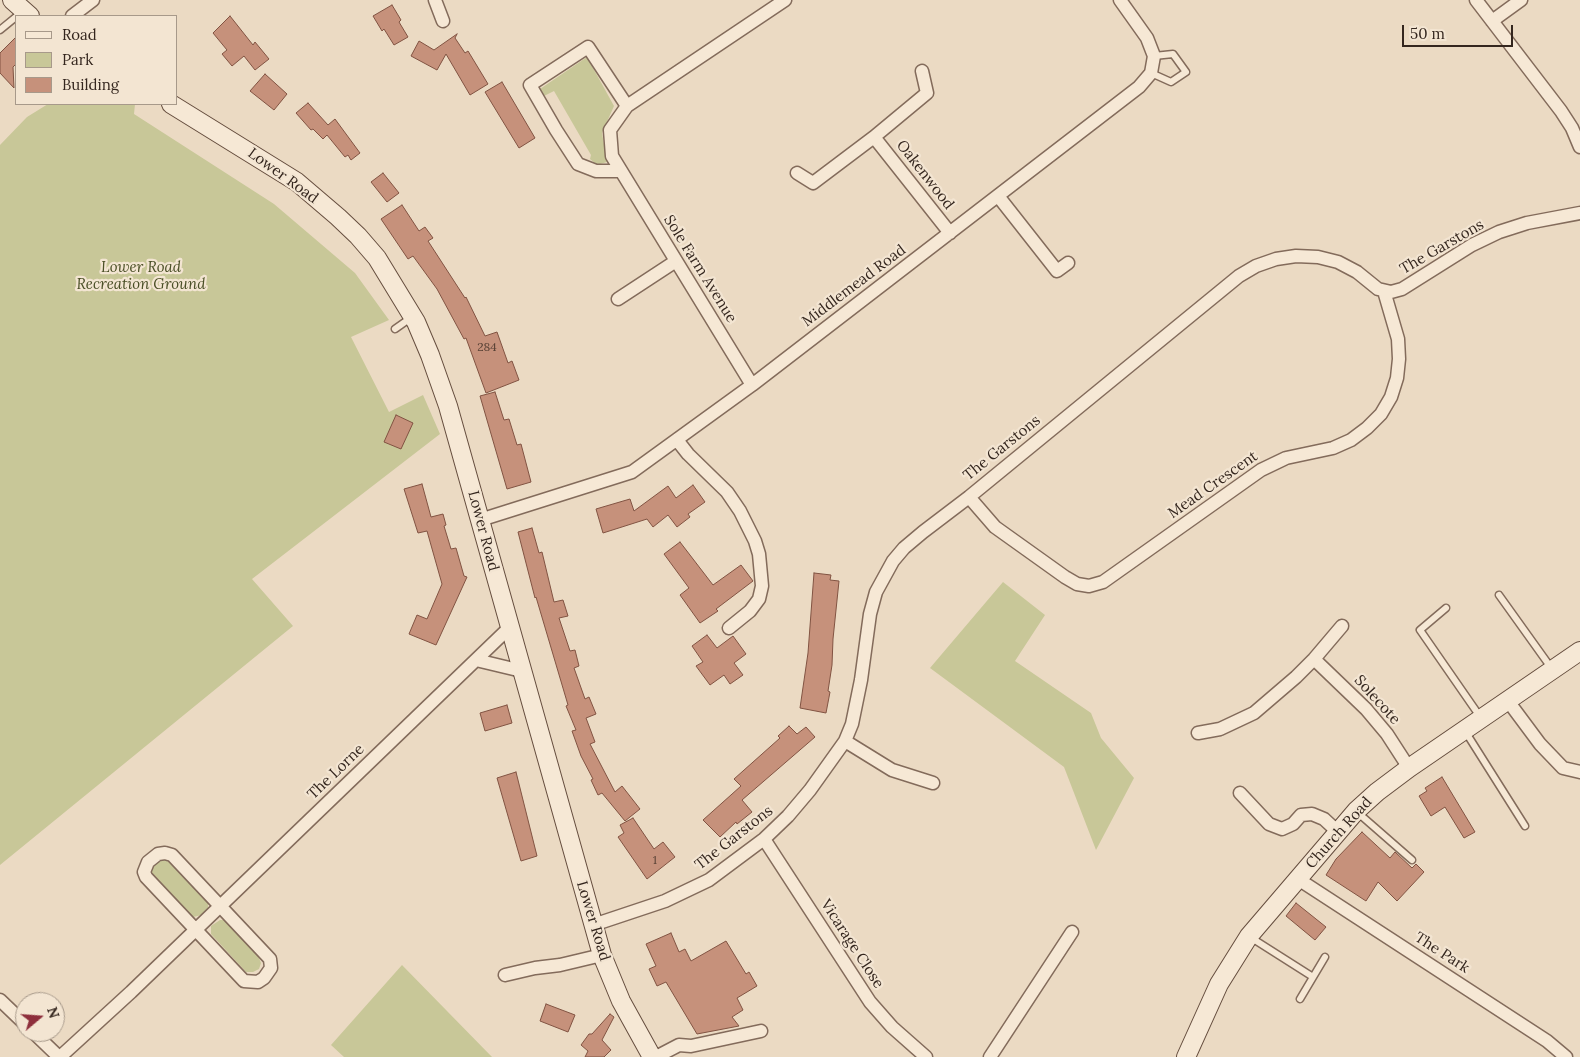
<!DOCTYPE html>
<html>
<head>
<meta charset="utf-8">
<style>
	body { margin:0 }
	#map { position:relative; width:1580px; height:1057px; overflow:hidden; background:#ebdac3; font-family:Lora,serif }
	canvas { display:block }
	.legend { position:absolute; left:15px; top:15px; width:162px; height:90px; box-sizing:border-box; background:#f3e5d2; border:1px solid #a7998a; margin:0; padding:6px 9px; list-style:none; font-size:15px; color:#34261e }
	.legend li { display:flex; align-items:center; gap:10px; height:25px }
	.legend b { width:25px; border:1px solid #a7998a }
	.north { position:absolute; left:15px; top:992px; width:50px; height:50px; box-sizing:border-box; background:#f3e5d2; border:1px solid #a7998a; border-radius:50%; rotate:72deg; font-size:14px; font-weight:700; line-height:20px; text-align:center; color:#34261e }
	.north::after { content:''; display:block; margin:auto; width:18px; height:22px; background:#8e2f3c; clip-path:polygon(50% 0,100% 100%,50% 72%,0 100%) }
	.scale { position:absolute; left:1402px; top:25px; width:111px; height:22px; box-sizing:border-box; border:2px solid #34261e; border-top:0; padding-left:6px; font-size:15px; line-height:18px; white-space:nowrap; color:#34261e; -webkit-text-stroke:4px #f3e5d2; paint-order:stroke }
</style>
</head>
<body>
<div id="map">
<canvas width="1580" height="1057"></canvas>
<ul class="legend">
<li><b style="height:6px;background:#f6e8d5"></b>Road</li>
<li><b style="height:14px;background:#c8c798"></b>Park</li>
<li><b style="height:14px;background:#c6917b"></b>Building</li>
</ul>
<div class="north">N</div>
<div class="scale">50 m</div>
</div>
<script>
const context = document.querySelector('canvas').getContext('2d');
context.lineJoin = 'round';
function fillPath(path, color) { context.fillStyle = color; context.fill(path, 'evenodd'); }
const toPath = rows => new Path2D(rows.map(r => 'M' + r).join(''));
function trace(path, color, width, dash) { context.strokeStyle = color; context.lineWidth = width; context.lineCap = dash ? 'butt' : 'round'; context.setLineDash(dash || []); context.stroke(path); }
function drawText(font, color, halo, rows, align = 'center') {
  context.font = font + ' Lora,serif'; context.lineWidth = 4.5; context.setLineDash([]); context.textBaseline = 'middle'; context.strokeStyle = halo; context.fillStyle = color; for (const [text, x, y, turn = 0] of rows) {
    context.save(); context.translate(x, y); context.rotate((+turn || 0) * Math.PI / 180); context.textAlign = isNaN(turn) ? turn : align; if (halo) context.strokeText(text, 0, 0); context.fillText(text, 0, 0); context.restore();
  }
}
const green = toPath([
	[587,57,614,106,602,133,607,162,597,165,590,159,591,155,554,91,544,96,540,89],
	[48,104,135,104,134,114,274,204,355,273,389,320,351,337,389,412,423,395,440,434,252,579,293,626,0,865,0,145,27,117],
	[1003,582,1045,615,1015,661,1091,713,1101,738,1134,778,1096,850,1064,767,930,668],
	[162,859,169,862,208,902,208,909,202,915,193,917,152,873,152,868,154,862],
	[220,920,226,920,257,953,261,963,259,969,253,972,246,972,211,934,211,926],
	[402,965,492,1057,344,1057,331,1045]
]);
const building = toPath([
	[392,5,401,20,399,22,408,37,394,45,384,29,382,31,373,16,392,5],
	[230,16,253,45,255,42,269,59,255,70,244,56,232,66,222,54,227,50,213,33,230,16],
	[457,34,455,38,465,53,468,51,488,84,470,95,446,54,437,70,411,56,419,41,434,50,457,34],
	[16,37,16,64,13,67,14,88,0,73,0,53,16,37],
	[265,74,287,94,274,110,250,91,265,74],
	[502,82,535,138,519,148,485,92,502,82],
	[308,103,328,125,335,119,360,153,351,160,348,155,345,157,327,135,323,139,313,129,311,130,296,113,308,103],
	[383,173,399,193,387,202,371,182,383,173],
	[402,205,419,231,425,227,433,238,428,241,465,298,466,297,485,336,497,332,508,363,512,361,519,380,486,393,466,338,464,339,437,289,413,256,408,259,381,219,402,205],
	[495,392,504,420,509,419,517,445,521,444,531,482,507,489,480,396,495,392],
	[396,415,413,423,401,449,384,442,396,415],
	[422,484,431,517,443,514,446,525,444,526,451,549,456,548,464,576,467,577,436,645,409,634,417,615,427,619,442,584,427,531,418,533,404,489,422,484],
	[693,485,705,502,688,514,690,517,677,527,668,515,653,527,647,519,603,533,596,509,630,499,634,511,668,486,676,498,693,485],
	[532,528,539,553,542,552,554,602,563,600,568,616,559,618,570,651,575,650,579,666,574,668,585,699,589,697,596,714,586,718,595,742,590,744,615,792,622,786,640,809,625,821,602,793,598,795,591,780,593,779,581,756,572,731,576,730,566,706,568,705,536,597,535,598,518,532,532,528],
	[680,542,713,585,741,565,753,581,716,609,718,611,700,623,680,595,689,588,664,554,680,542],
	[814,573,831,575,830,580,839,581,833,639,832,665,828,691,830,692,826,713,800,708,808,653,814,573],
	[707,635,717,648,733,636,746,654,734,663,743,675,730,684,724,675,710,685,696,666,703,662,692,646,707,635],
	[507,705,512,723,485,731,480,713,507,705],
	[789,726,797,734,806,727,815,737,742,800,752,812,737,824,736,822,720,837,703,820,741,786,734,779,780,738,778,736,789,726],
	[516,772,537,856,521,861,497,778,516,772],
	[1442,777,1475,832,1464,838,1445,807,1431,816,1419,796,1427,791,1425,788,1442,777],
	[633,818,654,849,663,842,675,857,647,879,618,837,624,833,620,825,633,818],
	[1362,832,1390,858,1395,852,1412,868,1416,864,1424,872,1397,901,1378,882,1366,901,1326,875,1336,859,1362,832],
	[1296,903,1326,927,1315,940,1286,916,1296,903],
	[671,933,679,952,685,949,691,961,726,941,746,974,749,972,757,986,737,998,743,1010,732,1017,739,1026,697,1034,666,982,657,986,649,969,656,966,646,944,671,933],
	[546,1004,575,1015,568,1032,540,1021,546,1004],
	[610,1014,614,1017,602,1040,611,1050,604,1057,585,1057,588,1051,581,1045,589,1034,592,1034,610,1014]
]);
const lane = toPath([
	[0,30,22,12],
	[1151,73,1171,82,1186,72,1173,54,1154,56],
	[395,329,412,317],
	[1499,595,1552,669],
	[1446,608,1420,630,1481,718],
	[1465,731,1525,826],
	[1357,812,1412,860],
	[1250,937,1313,977],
	[1300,999,1325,957]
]);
const street = toPath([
	[435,0,443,21],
	[1476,0,1561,111,1572,128,1580,147],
	[72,16,93,0],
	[1492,21,1521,0],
	[922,71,927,93,874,137,950,233],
	[621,171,596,171,578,164,556,130,530,85,588,47,627,106],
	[797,173,813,183,874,137],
	[998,196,1057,271,1068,263],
	[618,299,676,261],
	[752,385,612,156,610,130,627,106,785,0],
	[677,440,688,454,727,492,740,511,755,541,759,554,762,586,759,599,750,611,729,628],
	[969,497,995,527,1065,577,1077,584,1089,586,1103,582,1261,470,1286,458,1333,448,1351,440,1367,428,1381,414,1391,397,1397,378,1399,359,1398,339,1384,291],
	[480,520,632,472,752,385,1139,87,1151,73,1154,56,1147,38,1120,0],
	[1314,659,1366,709,1387,734,1409,768],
	[476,660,522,671],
	[1508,701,1540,744,1563,768,1580,772],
	[1198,733,1220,729,1254,713,1296,677,1314,659,1342,626],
	[845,741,892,770,933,783],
	[1240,793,1269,824,1282,829,1293,824,1301,815,1312,814,1324,819,1338,832],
	[764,839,870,1002,892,1027,926,1057],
	[165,853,172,855,270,959,271,968,264,978,258,982,244,981,146,877,144,872,148,862,158,854,165,853],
	[1298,879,1547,1041,1566,1057],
	[593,925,665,901,709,880,764,839,788,816,810,790,845,741,852,724,861,680,870,614,876,592,893,561,904,548,923,532,969,497,1239,276,1256,266,1276,259,1296,256,1318,257,1338,262,1357,272,1378,289,1391,292,1402,289,1472,245,1499,232,1527,223,1580,213],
	[505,975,535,968,560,965,602,955],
	[0,1000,25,1024],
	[33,1032,59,1057],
	[60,1057,131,992,509,628],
	[656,1057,679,1045,691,1046,761,1031],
	[990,1057,1072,932]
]);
const secondary = toPath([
	[12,0,30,16],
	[171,104,297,182,338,217,358,236,377,258,416,322,430,355,448,406,602,955,621,1001,652,1057],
	[1186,1057,1219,984,1249,936,1356,811,1377,792,1409,768,1580,651]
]);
const numberNames = [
	["284",487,348],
	["1",655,861]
];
const streetNames = [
	["Oakenwood",925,175,52],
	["Lower Road",283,176,36],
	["The Garstons",1442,247,-30],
	["Sole Farm Avenue",700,269,58],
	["Middlemead Road",854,286,-37],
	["The Garstons",1002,448,-39],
	["Mead Crescent",1213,485,-35],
	["Lower Road",483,531,75],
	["Solecote",1377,700,48],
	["The Lorne",336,772,-44],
	["Church Road",1339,833,-48],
	["The Garstons",734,838,-38],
	["Lower Road",593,921,73],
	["Vicarage Close",852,944,57],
	["The Park",1442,953,33]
];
const parkNames = [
	["Lower Road",141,268],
	["Recreation Ground",141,285]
];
fillPath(green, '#c8c798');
fillPath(building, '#c6917b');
trace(building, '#815342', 1);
trace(lane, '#836b5b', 9);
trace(street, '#836b5b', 15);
trace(secondary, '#654d3e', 20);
trace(lane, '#f6e8d5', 6);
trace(street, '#f6e8d5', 12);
trace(secondary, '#f6e8d5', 18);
drawText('12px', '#584135', null, numberNames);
drawText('15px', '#34261e', '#f3e5d2', streetNames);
drawText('italic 15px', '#4a4f26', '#f3e5d2', parkNames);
</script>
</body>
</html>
